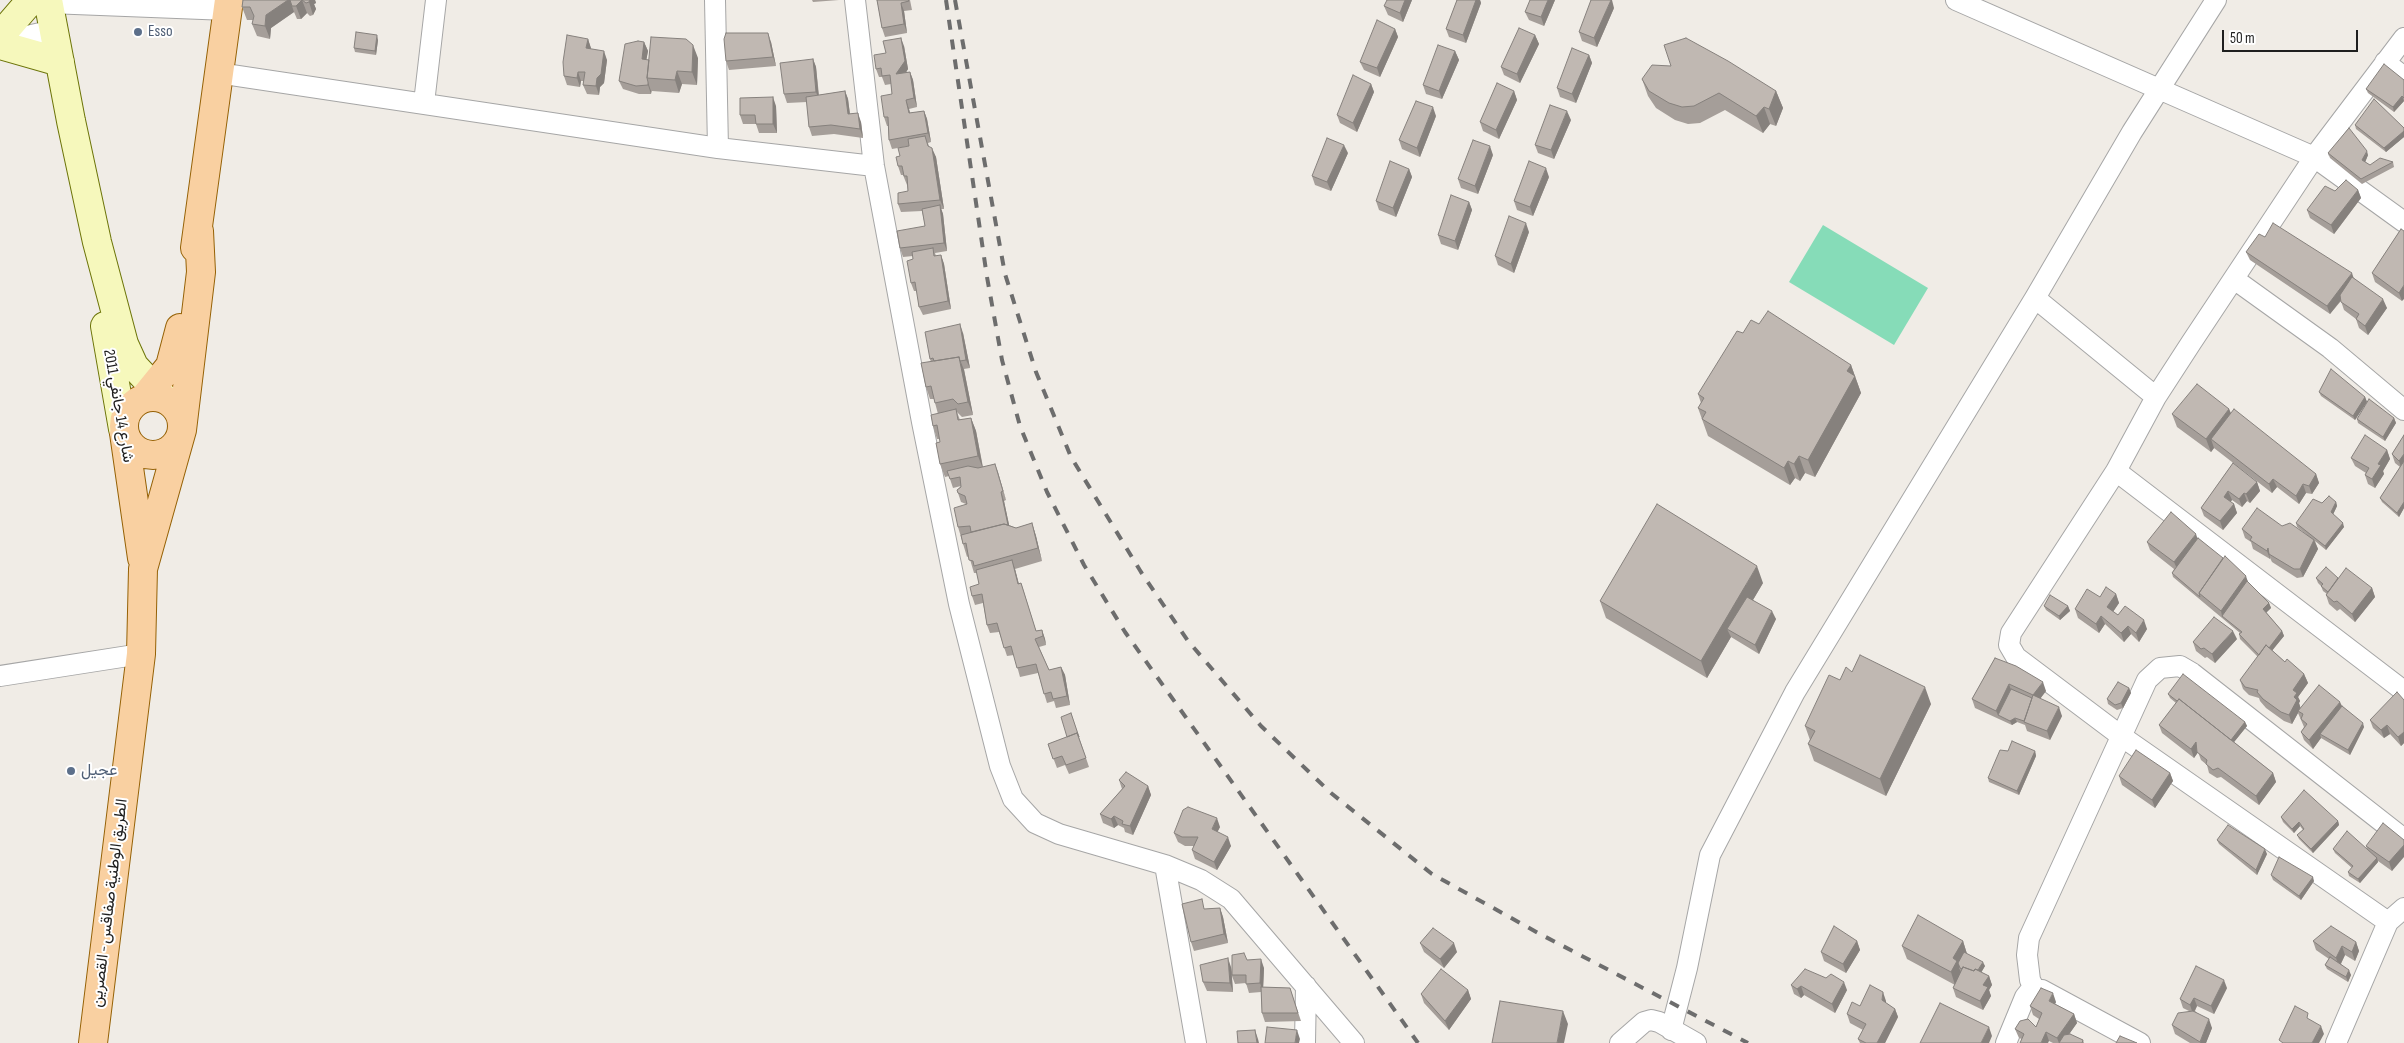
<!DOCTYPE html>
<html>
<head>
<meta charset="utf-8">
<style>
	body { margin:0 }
	#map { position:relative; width:2404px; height:1043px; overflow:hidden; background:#f0ece6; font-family:"Sofia Sans Condensed",sans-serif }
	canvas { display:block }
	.scale { position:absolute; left:2222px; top:30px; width:136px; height:22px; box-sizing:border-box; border:2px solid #1f1f1f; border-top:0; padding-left:6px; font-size:15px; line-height:18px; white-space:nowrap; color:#1f1f1f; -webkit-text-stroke:4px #fff; paint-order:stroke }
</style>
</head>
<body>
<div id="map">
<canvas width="2404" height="1043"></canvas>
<div class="scale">50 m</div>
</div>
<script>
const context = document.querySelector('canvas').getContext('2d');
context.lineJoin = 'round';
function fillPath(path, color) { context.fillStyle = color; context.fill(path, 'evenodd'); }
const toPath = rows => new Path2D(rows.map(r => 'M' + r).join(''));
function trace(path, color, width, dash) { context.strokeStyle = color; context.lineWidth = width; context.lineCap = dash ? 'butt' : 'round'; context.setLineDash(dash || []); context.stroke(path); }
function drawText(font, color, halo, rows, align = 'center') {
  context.font = font + ' "Sofia Sans Condensed",Vazirmatn,sans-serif'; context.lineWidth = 4; context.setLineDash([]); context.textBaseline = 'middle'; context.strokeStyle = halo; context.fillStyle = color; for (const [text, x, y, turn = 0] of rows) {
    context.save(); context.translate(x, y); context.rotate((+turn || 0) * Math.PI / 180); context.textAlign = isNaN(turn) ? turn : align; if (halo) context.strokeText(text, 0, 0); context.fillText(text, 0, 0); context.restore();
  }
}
const pitch = toPath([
	[1823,225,1928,288,1894,345,1789,282]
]);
const minor = toPath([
	[715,0,718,148],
	[855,0,874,166,922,422,959,604,1000,766,1013,799,1035,823,1059,834,1165,865,1201,880,1231,899,1354,1043],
	[1956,0,2314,157,2404,222],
	[49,3,228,10],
	[0,42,54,30],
	[2385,62,2404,77],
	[218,73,718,148,874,166],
	[424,103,436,0],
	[2234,279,2330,348,2404,410],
	[2035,298,2156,397],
	[2116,471,2404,691],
	[0,676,141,654],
	[1165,865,1196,1043],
	[2388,922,2121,736,2016,657,2009,645,2011,633,2116,471,2156,397,2191,343,2317,153,2404,38],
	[2035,990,2030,980,2027,955,2029,938,2147,680,2160,668,2180,666,2192,673,2404,839],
	[1671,1030,1687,968,1710,855,1795,692,2035,298,2132,132,2216,0],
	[1305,1043,1306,986],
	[1620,1043,1644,1022,1651,1020,1659,1022,1696,1043],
	[2006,1043,2025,997,2029,992,2035,990,2042,990,2140,1043],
	[2336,1043,2388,922,2404,908]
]);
const secondary = toPath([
	[48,0,71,121,97,242,124,344,134,366,164,398],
	[0,36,31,0],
	[0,45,60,62],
	[105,326,123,429]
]);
const primary = toPath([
	[195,248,229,0],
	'124 426a29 29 0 1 1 58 0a29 29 0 1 1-58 0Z',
	[144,398,170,366,180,328],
	[124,433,142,558],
	[93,1043,141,654,143,569,182,430,201,272,199,231]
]);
const rail = toPath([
	[946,0,987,277,1002,360,1020,426,1047,492,1084,565,1125,632,1418,1043],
	[955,0,1005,274,1036,372,1071,457,1141,572,1188,641,1261,726,1331,793,1432,874,1540,934,1748,1043]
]);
const wall = toPath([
	[243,0,315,0,316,3,314,4,316,9,313,15,310,16,307,13,301,19,297,19,294,12,271,28,270,39,257,36,252,24,253,20,247,20,242,7],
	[812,0,839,0,813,2],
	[877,0,910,0,912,10,904,11,907,33,885,37,882,28],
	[1412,0,1403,22,1388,15,1384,6],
	[1457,0,1480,0,1481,3,1466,43,1449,37,1446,29],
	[1555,0,1544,26,1529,20,1525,12],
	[1614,8,1597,47,1582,41,1579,32],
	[1395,29,1398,37,1380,77,1364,70,1360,62],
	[1535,35,1539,44,1520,83,1504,75,1501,67],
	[588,39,591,49,607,60,604,83,600,87,599,95,587,94,583,85,584,81,581,81,580,87,567,85,564,76],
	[378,40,376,55,355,52,354,48],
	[644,42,648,51,646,60,698,58,697,85,682,84,679,93,652,91,651,94,639,94,623,89,619,81],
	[771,42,776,66,729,70,726,61],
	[904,46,908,69,906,72,910,72,913,80,917,107,909,109,910,113,924,111,927,119,931,142,928,143,929,147,936,157,944,209,941,209,943,214,947,251,935,253,936,256,941,255,944,264,951,309,923,315,919,307,917,291,914,291,911,283,913,259,913,256,903,257,900,248,925,226,922,211,901,212,898,204,908,191,907,185,903,175,901,175,898,166,900,156,909,146,892,149,889,140,888,126,887,126,884,117,892,94,891,84,885,85,882,77,879,77,876,69],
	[1455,51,1459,60,1442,99,1426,94,1423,85],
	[1589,55,1592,63,1576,103,1560,97,1557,88],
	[813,59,816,67,819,95,845,91,848,99,850,114,861,122,863,138,834,134,812,136,809,127,807,102,787,103,784,94],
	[1642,79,1776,91,1783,108,1776,126,1770,124,1763,133,1725,110,1700,123,1688,124,1675,120,1656,108,1648,96],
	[2404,80,2404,101,2394,112,2368,93,2366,89],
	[1371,84,1374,92,1357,132,1340,123,1337,115],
	[1514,91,1517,100,1499,139,1483,131,1480,122],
	[776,106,777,133,759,133,756,124,743,124,740,115],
	[1436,116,1420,157,1402,149,1399,140],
	[1571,120,1554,159,1538,153,1535,145],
	[2355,125,2404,128,2404,137,2386,152,2356,129],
	[1348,153,1331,191,1315,185,1312,176],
	[2328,153,2368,155,2365,162,2370,165,2393,162,2394,167,2362,184,2330,158],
	[1493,155,1478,194,1461,188,1458,179],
	[1409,169,1412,177,1396,217,1379,210,1376,201],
	[1549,177,1533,216,1517,210,1514,201],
	[2358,190,2361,198,2334,234,2310,218,2307,210,2335,191],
	[1469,202,1472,210,1458,250,1441,244,1438,235],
	[2401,229,2402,301,2375,282,2372,273],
	[1529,232,1514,273,1498,265,1495,256],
	[2246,252,2354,278,2387,308,2368,335,2359,328,2356,319,2344,310,2341,301,2330,314,2250,260],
	[1759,324,1851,365,1861,393,1815,477,1805,473,1800,481,1795,478,1790,485,1708,436,1698,408,1701,403,1698,394,1743,333],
	[963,333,970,368,964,369,973,415,962,417,957,412,960,420,971,418,976,431,983,467,995,464,1006,500,1004,501,1009,525,1016,528,1032,523,1036,536,1042,561,1015,569,1019,584,1021,583,1024,592,1036,631,1042,630,1045,639,1046,645,1039,647,1049,670,1061,667,1065,675,1070,705,1056,708,1054,701,1047,703,1038,673,1020,677,1014,655,1007,656,999,632,990,633,987,625,983,603,975,605,972,596,979,584,977,573,974,573,969,556,967,557,958,527,966,504,961,502,957,490,961,486,953,488,949,476,945,477,940,464,940,439,937,439,933,426,938,414,934,399,930,399,926,387,931,362,930,359],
	[2319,392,2365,397,2367,402,2355,420,2321,396],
	[2229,409,2231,413,2316,474,2319,483,2312,494,2306,493,2299,504,2277,487,2272,493,2214,448,2211,452,2177,427,2172,414],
	[2394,418,2396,423,2385,441,2358,423,2357,419],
	[2404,435,2404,508,2399,517,2382,502,2380,498,2400,467,2395,463,2392,454],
	[2387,450,2390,459,2383,471,2384,474,2375,488,2368,484,2365,475,2366,473,2355,466,2351,458],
	[2233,463,2257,482,2260,491,2250,503,2247,501,2242,507,2232,500,2230,502,2234,504,2237,513,2223,530,2204,516,2201,508],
	[2336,502,2337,506,2333,514,2344,527,2326,550,2315,541,2318,549,2303,577,2297,578,2272,562,2270,558,2270,559,2253,549,2251,542,2245,538,2242,529,2282,526,2307,535,2297,527,2296,523,2322,503],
	[2198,538,2247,581,2269,603,2271,608,2266,612,2282,631,2284,636,2272,650,2285,662,2304,674,2308,683,2298,697,2300,701,2299,703,2300,708,2342,706,2364,727,2350,755,2321,738,2313,749,2304,740,2301,732,2304,727,2298,713,2292,724,2284,721,2266,708,2260,701,2259,698,2249,695,2243,689,2240,680,2258,657,2240,639,2239,634,2240,633,2173,577,2172,573,2174,569,2150,550,2147,542],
	[2316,578,2338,578,2372,588,2375,597,2355,622,2340,609,2337,611,2329,604,2326,595,2327,594,2323,591,2321,586,2318,583],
	[1763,583,1753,600,1776,619,1759,654,1731,637,1707,678,1606,618,1600,601],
	[2116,594,2119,603,2113,612,2118,615,2147,629,2139,642,2131,634,2124,642,2105,624,2099,633,2078,618,2075,609,2100,597],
	[2044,606,2068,606,2070,611,2060,620,2046,610],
	[2237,639,2215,663,2207,657,2205,658,2196,651,2193,642],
	[1995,658,2046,691,2040,699,2062,716,2050,740,2027,731,2025,725,2017,722,2012,725,1975,708,1972,699],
	[1840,680,1931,704,1886,796,1814,761,1808,744,1810,740,1805,726],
	[2129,688,2131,693,2123,708,2117,710,2108,704,2107,699],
	[2168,694,2245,722,2247,726,2234,742,2273,773,2276,782,2259,805,2221,777,2217,778,2209,773,2207,765,2201,760,2198,752,2194,758,2162,733,2159,725,2176,703,2170,698],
	[2404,700,2404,743,2401,746,2390,734,2384,738,2373,728,2370,720],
	[1071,713,1089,767,1069,774,1065,765,1057,768,1048,744,1067,737],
	[2035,751,2036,756,2019,795,1989,782,1988,778],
	[2170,773,2173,781,2155,808,2122,785,2119,776],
	[1119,780,1148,786,1151,795,1133,835,1125,832,1124,828,1118,825,1114,828,1103,823,1100,814,1122,789],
	[2281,817,2338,821,2339,825,2313,853,2299,839,2297,835,2303,830,2300,826,2294,833,2283,822],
	[1220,827,1217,832,1231,846,1217,870,1195,859,1192,850,1194,846,1185,846,1178,842,1174,833],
	[2217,840,2267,854,2257,875,2219,844],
	[2404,840,2392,871,2378,861,2378,862,2360,883,2349,876,2348,872,2352,868,2335,853,2333,849,2367,849,2366,846],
	[2271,875,2314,881,2301,900,2273,880],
	[1220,908,1223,917,1228,943,1194,951,1191,942,1206,909],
	[1857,941,1860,950,1846,973,1824,961,1821,952],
	[1963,941,1967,954,1985,966,1981,972,1989,976,1992,985,1989,990,1991,996,1983,1010,1956,997,1953,988,1955,985,1907,959,1902,946],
	[2313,941,2356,942,2359,951,2355,961,2345,955,2341,964,2351,975,2348,982,2327,969,2325,965,2329,959,2316,950],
	[1420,943,1457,952,1444,968,1424,952],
	[1247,960,1264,968,1263,987,1290,988,1301,1021,1265,1022,1262,1013,1261,992,1249,993,1246,983,1235,984,1232,976,1233,992,1207,991,1203,982,1231,967,1232,972],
	[1791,985,1847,990,1835,1013,1804,995,1801,998,1794,994],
	[2227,988,2214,1014,2197,1006,2195,1011,2212,1028,2206,1043,2190,1043,2175,1034,2172,1025,2189,1011,2183,1008,2180,999],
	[1468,990,1471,999,1449,1030,1424,1003,1421,994],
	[1886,1001,1886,1003,1895,1009,1898,1017,1885,1043,1860,1043,1858,1039,1863,1030,1850,1023,1847,1014,1860,1006],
	[2056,1002,2055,1004,2074,1014,2077,1023,2069,1034,2083,1040,2084,1043,2053,1043,2049,1041,2022,1039,2019,1038,2015,1029,2036,1027,2039,1019,2033,1015,2030,1006]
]);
const shadedWall = toPath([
	[288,0,290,0,294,12,271,28,270,39,265,26,266,15],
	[302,0,307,13,301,19,296,6],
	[310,0,315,0,316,3,314,4,316,9,313,15,309,2],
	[1405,0,1412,0,1403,22,1400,13],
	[1476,0,1480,0,1481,3,1466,43,1463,35],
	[1548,0,1555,0,1544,26,1541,17],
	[1611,0,1612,0,1614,8,1597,47,1594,38],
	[901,3,904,11,907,33,904,24],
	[1395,29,1398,37,1380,77,1377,68],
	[768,33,771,42,776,66,773,57],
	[377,35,378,40,376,55,375,51],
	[1535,35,1539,44,1520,83,1517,74],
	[901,38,904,46,908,69,900,83,896,74],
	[588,39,591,48,589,56,586,48],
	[644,42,648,51,645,68,642,59],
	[693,45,698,58,697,85,692,72],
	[604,51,607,60,604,83,600,87,599,95,596,86,597,78],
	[1455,51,1459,60,1442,99,1439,91],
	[1589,55,1592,63,1576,103,1572,94],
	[813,59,816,67,819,100,816,92],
	[677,71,682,84,679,93,675,80],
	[578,72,581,81,580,87,577,78],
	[910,72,913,80,917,107,914,98],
	[648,82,651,91,651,94,648,85],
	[1371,84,1374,92,1357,132,1353,123],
	[845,91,848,99,851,123,848,114],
	[1514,91,1517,100,1499,139,1496,130],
	[1776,91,1783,108,1776,126,1769,109],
	[2402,96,2404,101,2394,112,2393,107],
	[773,97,776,106,777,133,773,124],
	[906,100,909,109,912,122,909,113],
	[1433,107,1436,116,1420,157,1417,148],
	[1764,107,1770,124,1763,133,1756,116],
	[924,111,927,119,931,142,928,133],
	[1567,111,1571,120,1554,159,1551,150],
	[858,113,861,122,863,138,860,129],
	[2404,131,2404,137,2386,152,2384,148],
	[1344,145,1348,153,1331,191,1327,182],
	[1490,146,1493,155,1478,194,1475,186],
	[932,148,936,157,944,209,940,200],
	[2367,151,2368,155,2364,165,2362,160],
	[1546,168,1549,177,1533,216,1530,207],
	[1409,169,1412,177,1396,217,1393,208],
	[2358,190,2361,198,2334,234,2331,225],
	[1469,202,1472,210,1458,250,1455,241],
	[940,205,943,214,947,251,944,243],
	[1526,223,1529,232,1514,273,1511,264],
	[941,255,944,264,951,309,948,301],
	[2352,273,2355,282,2330,314,2327,306],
	[2404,285,2404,299,2402,301,2399,293],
	[2383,299,2387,308,2368,335,2365,326],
	[960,324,963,333,970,368,966,360],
	[959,357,964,370,973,415,968,402],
	[1851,365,1861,393,1815,477,1808,460,1847,371],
	[2365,397,2367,402,2355,420,2353,416],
	[2229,409,2234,422,2211,439,2214,448,2211,452,2206,439],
	[971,418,976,431,983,469,978,456],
	[2394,418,2396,423,2385,441,2383,437],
	[2387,450,2390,459,2383,471,2384,474,2375,488,2372,479,2378,464],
	[2404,454,2404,468,2402,470,2399,461],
	[1799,456,1805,473,1800,481,1794,464],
	[1788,461,1795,478,1790,485,1784,468],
	[995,464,998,472,1006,500,1003,491],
	[2316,474,2319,483,2312,494,2309,486],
	[2273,479,2277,487,2272,493,2269,484],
	[2257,482,2260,491,2250,503,2246,494],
	[2303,484,2306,493,2299,504,2296,496],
	[2228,491,2232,500,2227,506,2224,497],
	[1001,492,1004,501,1011,534,1008,526],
	[2244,493,2247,501,2242,507,2239,499],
	[2336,502,2337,506,2332,517,2331,512],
	[2404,502,2404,508,2399,517,2397,513],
	[2234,504,2237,513,2223,530,2220,521],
	[1032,523,1036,536,1042,561,1038,548],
	[2343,523,2344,527,2326,550,2325,546],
	[2196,534,2199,543,2178,571,2174,562],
	[2314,540,2318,549,2303,577,2300,569],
	[2268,548,2270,558,2270,559,2267,551],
	[1012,560,1015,569,1021,593,1018,584],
	[1757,566,1763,583,1734,632,1727,629,1731,637,1707,678,1701,661],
	[2246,576,2249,585,2222,616,2221,611],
	[2372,588,2375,597,2355,622,2352,614],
	[2116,594,2119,603,2110,616,2107,607],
	[2269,603,2271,608,2265,614,2263,609],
	[2068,606,2070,611,2060,620,2059,616],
	[1772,611,1776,619,1759,654,1755,645],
	[2101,616,2105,624,2099,633,2096,624],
	[2144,620,2147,629,2139,642,2136,633],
	[2128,626,2131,634,2124,642,2121,633],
	[1042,630,1045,639,1046,645,1043,636],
	[2233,631,2237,639,2215,663,2212,654],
	[2282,631,2284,636,2263,662,2261,657],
	[1061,667,1065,675,1070,705,1067,696],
	[2304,674,2308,683,2298,697,2300,701,2299,703,2301,709,2298,711,2298,713,2292,724,2289,715,2294,697,2293,690],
	[2043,682,2046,691,2036,704,2033,695],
	[2009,684,2012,693,1998,715,1996,711],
	[1925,687,1931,704,1886,796,1880,779],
	[2129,688,2131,693,2123,708,2121,703],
	[2340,702,2344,710,2320,734,2321,738,2313,749,2309,740],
	[2059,707,2062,716,2050,740,2047,731],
	[2015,718,2017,722,2012,725,2010,721],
	[2245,722,2247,726,2230,747,2229,742],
	[2363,723,2364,727,2350,755,2348,750],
	[2387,725,2390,734,2384,738,2381,730],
	[2404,732,2404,743,2401,746,2398,737],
	[2196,742,2199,751,2194,758,2191,749],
	[2035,751,2036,756,2019,795,2017,791],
	[2170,773,2173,781,2155,808,2152,800],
	[2273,773,2276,782,2259,805,2256,796],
	[1148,786,1151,795,1133,835,1130,826],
	[1114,816,1118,825,1114,828,1111,819],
	[1217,818,1220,827,1215,837,1212,829],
	[2338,821,2339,825,2313,853,2311,849],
	[2299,822,2300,826,2294,833,2292,829],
	[1228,837,1231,846,1217,870,1214,862],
	[2404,845,2404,857,2392,871,2389,862],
	[2265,849,2267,854,2257,875,2256,870],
	[2377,858,2378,862,2360,883,2358,879],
	[2313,877,2314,881,2301,900,2299,896],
	[1220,908,1223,917,1228,943,1224,934],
	[1857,941,1860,950,1846,973,1843,964],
	[1963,941,1967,954,1959,968,1962,974,1955,985,1951,972,1953,958],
	[2356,942,2359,951,2355,961,2352,952],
	[1454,943,1457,952,1444,968,1440,959],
	[2342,946,2345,955,2339,967,2336,958],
	[1228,958,1231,967,1233,992,1230,983],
	[1261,959,1264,968,1263,992,1260,983],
	[1983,962,1985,966,1977,980,1975,976],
	[2349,970,2351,975,2348,982,2346,977],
	[1989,976,1992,985,1989,990,1991,996,1983,1010,1980,1001,1983,985],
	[2224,980,2227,988,2214,1014,2211,1006],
	[1844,982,1847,990,1835,1013,1832,1004],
	[1801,986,1804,995,1801,998,1797,989],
	[1468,990,1471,999,1449,1030,1445,1021],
	[1883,992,1886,1001,1885,1009,1882,1000],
	[2053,993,2056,1002,2052,1010,2049,1001],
	[2194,998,2197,1006,2193,1014,2190,1005],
	[1895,1009,1898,1017,1885,1043,1877,1043],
	[1563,1011,1568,1024,1564,1043,1557,1043],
	[2074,1014,2077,1023,2063,1043,2059,1043,2057,1038],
	[2209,1019,2212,1028,2206,1043,2200,1043],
	[2321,1026,2324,1034,2319,1043,2312,1043],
	[1989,1027,1992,1036,1989,1043,1981,1043],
	[1255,1030,1258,1039,1259,1043,1257,1043],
	[1297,1030,1300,1039,1299,1043,1295,1043],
	[2046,1032,2049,1041,2048,1043,2041,1043]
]);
const building = toPath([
	[243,0,288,0,266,15,265,26,252,24,254,16,250,7,242,7,243,0],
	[290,0,310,0,309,2,306,3,302,0,296,6,292,6,290,0],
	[877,0,908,0,909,1,901,3,904,24,882,28,877,0],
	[1387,0,1405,0,1400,13,1384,6,1387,0],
	[1457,0,1476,0,1463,35,1446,29,1457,0],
	[1530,0,1548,0,1541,17,1525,12,1530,0],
	[1591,0,1611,0,1594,38,1579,32,1591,0],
	[1377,20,1395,29,1377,68,1360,62,1377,20],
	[1519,28,1535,35,1517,74,1501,67,1519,28],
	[356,32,377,35,375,51,354,48,356,32],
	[726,33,768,33,773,57,726,61,724,39,726,33],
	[567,35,588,39,586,48,604,51,601,74,597,78,596,86,583,85,585,72,578,72,577,78,564,76,563,62,567,35],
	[651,37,686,39,693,45,692,72,677,71,675,80,647,78,651,37],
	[901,38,905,61,896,74,910,72,914,98,906,100,909,113,924,111,928,133,889,140,888,117,884,117,881,96,892,94,890,75,882,76,881,68,876,69,874,55,886,53,883,41,901,38],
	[1686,38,1728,61,1776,91,1769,109,1764,107,1756,116,1719,93,1694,106,1682,107,1669,103,1649,91,1642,79,1652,65,1671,66,1664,45,1686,38],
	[638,41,644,42,642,59,649,60,647,78,648,82,648,85,636,86,619,81,625,44,638,41],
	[1438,45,1455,51,1439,91,1423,85,1438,45],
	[1572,48,1589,55,1572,94,1557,88,1572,48],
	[813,59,816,92,784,94,780,63,813,59],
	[2384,64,2404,80,2404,98,2402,96,2393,107,2366,89,2384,64],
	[1353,75,1371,84,1353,123,1337,115,1353,75],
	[1497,83,1514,91,1496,130,1480,122,1497,83],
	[845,91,848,114,858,113,860,129,831,125,809,127,806,97,845,91],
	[773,97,773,124,756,124,755,115,740,115,740,98,773,97],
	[2374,99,2404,128,2404,131,2384,148,2355,125,2374,99],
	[1416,101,1433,107,1417,148,1399,140,1416,101],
	[1550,105,1567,111,1551,150,1535,145,1550,105],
	[2349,128,2367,151,2362,160,2370,165,2380,158,2393,162,2361,179,2328,153,2349,128],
	[925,136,928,146,932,148,940,200,898,204,898,193,908,191,907,176,904,176,902,166,898,166,896,157,900,156,898,148,909,146,908,139,925,136],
	[1327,138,1344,145,1327,182,1312,176,1327,138],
	[1473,140,1490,146,1475,186,1458,179,1473,140],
	[1390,161,1409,169,1393,208,1376,201,1390,161],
	[1529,161,1546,168,1530,207,1514,201,1529,161],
	[2346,180,2358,190,2331,225,2307,210,2325,186,2335,191,2346,180],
	[1451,195,1469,202,1455,241,1438,235,1451,195],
	[940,205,944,243,900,248,897,231,925,226,922,209,940,205],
	[1509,216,1526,223,1511,264,1495,256,1509,216],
	[2273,223,2352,273,2327,306,2246,252,2259,234,2265,237,2273,223],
	[2401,229,2404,231,2404,285,2399,293,2372,273,2401,229],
	[933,248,934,256,941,255,948,301,919,307,915,282,911,283,907,261,913,259,912,252,933,248],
	[2352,277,2383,299,2365,326,2356,319,2359,314,2341,302,2340,295,2352,277],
	[1768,311,1851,365,1847,371,1855,376,1808,460,1799,456,1794,464,1788,461,1784,468,1702,419,1706,412,1698,408,1704,398,1698,394,1737,331,1743,333,1751,320,1759,324,1768,311],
	[960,324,966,360,960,361,959,357,934,361,933,358,930,359,925,332,960,324],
	[959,357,968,402,958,404,953,399,935,403,931,386,926,387,921,363,959,357],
	[2331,369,2365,397,2353,416,2319,392,2331,369],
	[2197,384,2229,409,2206,439,2172,414,2197,384],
	[2369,399,2394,418,2383,437,2357,419,2369,399],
	[956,409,958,420,971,418,978,456,940,464,936,443,940,442,937,425,933,426,931,415,956,409],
	[2234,409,2316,474,2309,486,2303,484,2296,496,2273,479,2269,484,2211,439,2234,409],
	[2365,435,2387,450,2378,464,2381,465,2372,479,2365,475,2369,468,2351,458,2365,435],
	[2404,435,2404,454,2399,461,2392,454,2404,435],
	[2404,461,2404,502,2397,513,2380,498,2404,461],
	[2233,463,2257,482,2246,494,2244,493,2239,499,2228,491,2224,497,2234,504,2220,521,2201,508,2233,463],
	[995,464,1003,491,1001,492,1008,525,1004,524,971,532,970,526,958,527,954,508,967,504,965,496,958,493,957,490,961,487,960,477,950,479,947,471,968,466,978,468,995,464],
	[2329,496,2336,502,2331,512,2343,523,2325,546,2296,523,2313,499,2322,503,2329,496],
	[1657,504,1757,566,1701,661,1600,601,1657,504],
	[2257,508,2282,526,2290,523,2314,540,2300,569,2294,569,2269,554,2268,548,2267,551,2250,540,2252,537,2242,529,2257,508],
	[2171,512,2196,534,2174,562,2147,542,2171,512],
	[1032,523,1038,548,974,566,973,561,969,560,966,543,963,544,961,535,1004,524,1016,528,1032,523],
	[2198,538,2223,558,2199,593,2200,597,2172,573,2198,538],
	[2225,556,2246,576,2221,611,2199,593,2225,556],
	[1012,560,1018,584,1021,583,1036,631,1042,630,1043,636,1035,639,1049,670,1061,667,1067,696,1053,699,1051,692,1044,694,1036,664,1017,668,1011,646,1004,648,997,623,987,625,982,594,972,596,970,587,979,584,976,570,1012,560],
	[2326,567,2338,578,2328,592,2321,586,2323,584,2316,578,2326,567],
	[2346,568,2372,588,2352,614,2337,601,2334,602,2326,595,2346,568],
	[2247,581,2269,603,2263,609,2282,631,2269,648,2266,645,2259,655,2239,634,2242,632,2222,616,2247,581],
	[2106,587,2116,594,2107,607,2118,615,2125,606,2144,620,2136,633,2128,626,2121,633,2101,616,2096,624,2075,609,2087,589,2100,597,2106,587],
	[2050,595,2068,606,2059,616,2044,606,2050,595],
	[1747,597,1772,611,1755,645,1727,629,1747,597],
	[2214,617,2233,631,2212,654,2204,648,2201,649,2193,642,2214,617],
	[2266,645,2285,662,2287,659,2304,674,2293,690,2297,693,2294,697,2297,700,2289,715,2281,712,2263,699,2257,692,2258,690,2245,687,2240,680,2266,645],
	[1860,655,1925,687,1880,779,1808,744,1815,731,1805,726,1829,675,1840,680,1846,667,1852,672,1860,655],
	[1995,658,2016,666,2043,682,2033,695,2059,707,2047,731,2024,722,2033,695,2009,684,1996,711,1972,699,1995,658],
	[2183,674,2245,722,2231,740,2179,699,2177,701,2168,694,2183,674],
	[2118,682,2129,688,2121,703,2115,705,2107,699,2118,682],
	[2319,685,2340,702,2309,740,2301,732,2307,724,2301,719,2303,714,2298,711,2319,685],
	[2011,689,2032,698,2024,721,2015,718,2010,721,1998,715,2011,689],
	[2397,692,2404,700,2404,732,2398,737,2387,725,2381,730,2370,720,2397,692],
	[2179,699,2273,773,2256,796,2218,768,2213,770,2206,764,2207,760,2197,752,2196,742,2191,749,2159,725,2179,699],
	[2342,706,2363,723,2348,750,2320,734,2342,706],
	[1071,713,1079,737,1077,733,1067,737,1061,717,1071,713],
	[1077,733,1086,758,1066,765,1062,756,1053,759,1048,744,1077,733],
	[2012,741,2035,751,2017,791,1988,778,2000,750,2008,751,2012,741],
	[2136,750,2170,773,2152,800,2119,776,2136,750],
	[1126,772,1148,786,1130,826,1122,824,1123,821,1114,816,1111,819,1100,814,1125,786,1119,780,1126,772],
	[2304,790,2338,821,2311,849,2297,835,2304,829,2299,822,2292,829,2281,817,2304,790],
	[1188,807,1217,818,1212,829,1228,837,1214,862,1192,850,1198,837,1182,837,1174,833,1183,810,1188,807],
	[2383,823,2404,840,2404,845,2389,862,2366,846,2383,823],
	[2228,825,2265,849,2256,870,2217,840,2228,825],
	[2347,831,2377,858,2358,879,2348,872,2353,866,2333,849,2347,831],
	[2279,857,2313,877,2299,896,2271,875,2279,857],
	[1202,899,1204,909,1220,908,1224,934,1191,942,1182,904,1202,899],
	[1918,915,1963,941,1953,958,1957,961,1951,972,1902,946,1918,915],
	[1834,926,1857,941,1843,964,1821,952,1834,926],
	[2331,926,2356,942,2352,952,2342,946,2336,958,2313,941,2331,926],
	[1433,928,1454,943,1440,959,1420,943,1433,928],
	[1964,952,1983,962,1978,970,1975,969,1974,971,1963,967,1962,969,1960,968,1958,963,1964,952],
	[1244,953,1247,960,1261,959,1260,983,1246,984,1246,975,1232,975,1232,955,1244,953],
	[2330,957,2349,970,2346,977,2325,965,2330,957],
	[1228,958,1230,983,1203,982,1200,965,1228,958],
	[2196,966,2224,980,2211,1006,2194,998,2190,1005,2180,999,2196,966],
	[1963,967,1974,971,1975,969,1989,976,1983,985,1988,987,1980,1001,1953,988,1963,967],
	[1441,969,1468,990,1445,1021,1421,994,1441,969],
	[1805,969,1826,978,1831,974,1844,982,1832,1004,1801,986,1797,989,1791,985,1805,969],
	[1870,985,1883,992,1882,1000,1895,1009,1877,1043,1866,1043,1858,1039,1866,1024,1847,1014,1852,1002,1860,1006,1870,985],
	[1261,987,1290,988,1298,1013,1262,1013,1261,987],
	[2041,988,2053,993,2049,1001,2074,1014,2057,1038,2046,1032,2041,1043,2020,1043,2024,1034,2015,1029,2020,1021,2028,1019,2036,1027,2042,1013,2030,1006,2041,988],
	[1500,1001,1563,1011,1557,1043,1492,1043,1500,1001],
	[1940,1003,1989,1027,1981,1043,1920,1043,1940,1003],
	[2295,1006,2308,1013,2307,1018,2321,1026,2312,1043,2283,1043,2279,1040,2295,1006],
	[2193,1011,2209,1019,2200,1042,2172,1025,2178,1013,2193,1011],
	[1267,1027,1297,1030,1295,1043,1265,1043,1267,1027],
	[1255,1030,1257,1043,1238,1043,1237,1031,1255,1030],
	[2070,1034,2083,1040,2082,1043,2059,1043,2064,1035,2070,1034],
	[2120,1036,2137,1043,2116,1043,2120,1036]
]);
const markers = [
	[138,32,5,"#5c6f8a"],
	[71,771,5,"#5c6f8a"]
];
const serviceNames = [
	["Esso",148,32],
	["عجيل",81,771]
];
const streetNames = [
	["شارع 14 جانفي 2011",118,406,80],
	["الطريق الوطنية صفاقس - القصرين",110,903,-83]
];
fillPath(pitch, '#86dcb8');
trace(minor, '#a6a6a6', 22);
trace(secondary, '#6c7408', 30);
trace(primary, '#956105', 30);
trace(minor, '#fff', 20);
trace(secondary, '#f6f8bc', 28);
trace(primary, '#f9d0a1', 28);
trace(rail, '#6d6d6d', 4, [10, 10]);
fillPath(wall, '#a59e99');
fillPath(shadedWall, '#86817d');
fillPath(building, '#c0b8b2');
trace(building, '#86817d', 1);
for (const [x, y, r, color] of markers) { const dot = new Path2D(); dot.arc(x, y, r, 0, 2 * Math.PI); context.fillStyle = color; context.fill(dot); trace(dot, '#fff', 2); }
drawText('16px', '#4e5e75', '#fff', serviceNames, 'left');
drawText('16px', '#1f1f1f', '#fff', streetNames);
</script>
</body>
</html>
